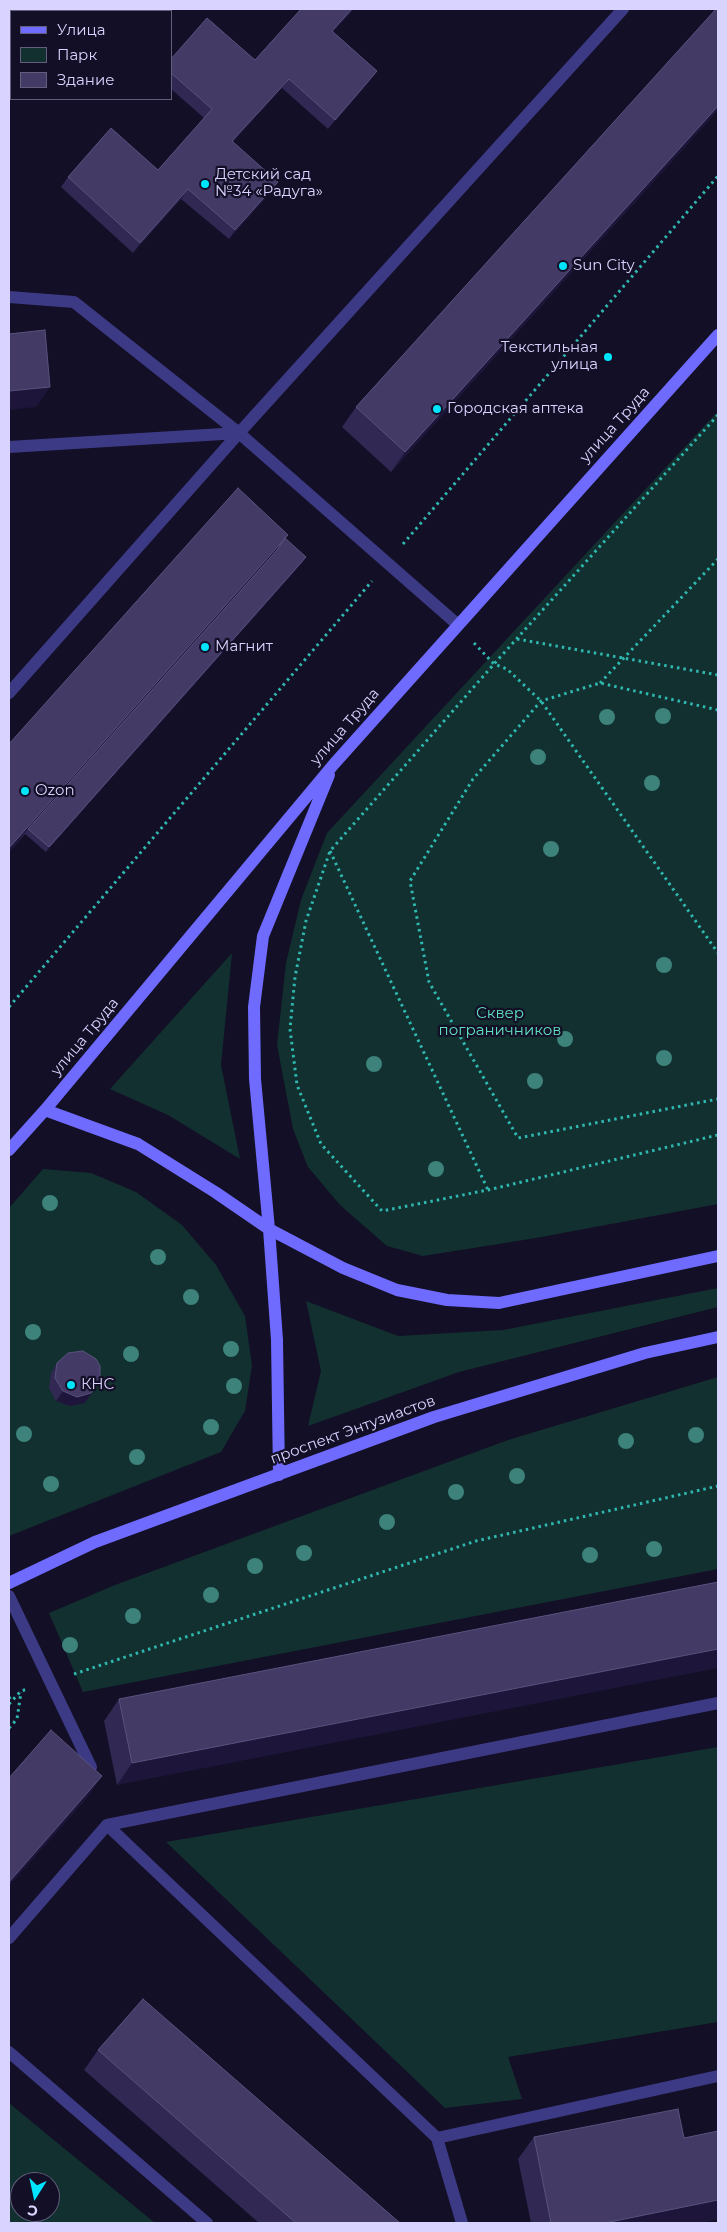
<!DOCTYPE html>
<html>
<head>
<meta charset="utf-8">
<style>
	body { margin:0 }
	#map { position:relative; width:727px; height:2232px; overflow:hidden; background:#130f26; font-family:Montserrat,sans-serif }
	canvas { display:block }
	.frame { position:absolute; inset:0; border:10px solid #d9d4ff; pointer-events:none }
	.legend { position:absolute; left:10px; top:10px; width:162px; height:90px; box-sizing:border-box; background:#130f26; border:1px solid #625e7d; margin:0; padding:6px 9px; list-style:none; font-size:15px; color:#d9d4ff }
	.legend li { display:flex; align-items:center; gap:10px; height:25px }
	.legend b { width:25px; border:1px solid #625e7d }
	.north { position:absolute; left:10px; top:2172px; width:50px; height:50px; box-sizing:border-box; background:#130f26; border:1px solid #625e7d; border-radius:50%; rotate:190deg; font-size:14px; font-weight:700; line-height:20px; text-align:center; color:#d9d4ff }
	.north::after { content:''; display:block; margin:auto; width:18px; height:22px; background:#00e5ff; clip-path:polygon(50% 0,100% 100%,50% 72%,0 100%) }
</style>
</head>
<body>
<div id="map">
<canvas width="727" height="2232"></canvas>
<div class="frame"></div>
<ul class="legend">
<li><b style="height:6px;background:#6f6bff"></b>Улица</li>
<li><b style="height:14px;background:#12302f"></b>Парк</li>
<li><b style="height:14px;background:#433a66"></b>Здание</li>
</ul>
<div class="north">С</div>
</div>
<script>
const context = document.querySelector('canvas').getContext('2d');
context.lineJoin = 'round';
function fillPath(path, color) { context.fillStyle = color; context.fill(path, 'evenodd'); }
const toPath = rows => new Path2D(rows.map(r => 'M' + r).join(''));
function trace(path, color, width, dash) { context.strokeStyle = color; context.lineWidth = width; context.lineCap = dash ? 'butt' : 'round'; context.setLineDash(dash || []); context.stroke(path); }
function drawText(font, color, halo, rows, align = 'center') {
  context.font = font + ' Montserrat,sans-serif'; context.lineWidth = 4.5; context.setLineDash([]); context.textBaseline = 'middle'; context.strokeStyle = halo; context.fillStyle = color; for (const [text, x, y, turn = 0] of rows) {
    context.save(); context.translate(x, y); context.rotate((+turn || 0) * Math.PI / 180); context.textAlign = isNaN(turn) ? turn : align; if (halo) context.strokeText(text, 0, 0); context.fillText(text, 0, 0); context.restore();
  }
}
const green = toPath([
	[718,411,718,1204,536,1238,423,1256,387,1246,340,1205,308,1167,293,1129,277,1045,286,963,301,900,327,833],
	[232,953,221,1065,240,1159,168,1115,110,1089],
	[43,1169,91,1173,136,1192,182,1225,216,1265,245,1316,252,1366,245,1411,221,1452,9,1536,9,1208],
	[718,1288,718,1307,459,1372,308,1426,321,1371,306,1301,398,1336,503,1330],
	[718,1377,718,1569,83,1692,49,1613,115,1585,508,1440],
	[718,1747,718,2022,508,2057,522,2099,445,2108,166,1842],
	[9,2103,155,2223,9,2223],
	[20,2182,50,2182,50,2212,20,2212]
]);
const path = toPath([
	[718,415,494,664,330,851,306,921,295,977,290,1029,297,1085,321,1144,382,1211,488,1190,718,1135],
	[403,544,718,176],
	[517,639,718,675],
	[474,643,494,664,507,669,541,701,718,953],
	[600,683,718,559],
	[718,710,600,683,541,701,473,779,410,881,429,982,518,1138,718,1099],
	[330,851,488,1190],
	[9,1007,372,581],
	[74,1674,476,1541,718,1486],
	[9,1697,12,1702],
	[9,1704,21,1691,28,1689],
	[9,1728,17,1719,21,1692]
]);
const lane = toPath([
	[9,297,74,302,239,433],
	[9,447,239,433,457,624],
	[9,693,239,433,623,9],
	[9,1596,91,1767],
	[107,1825,437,2138,718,2076],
	[9,1938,107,1825,718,1703],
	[9,2052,207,2223],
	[437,2138,462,2223]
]);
const secondary = toPath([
	[45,1110,138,1144,215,1192,269,1229,343,1268,397,1290,447,1300,499,1303,718,1256],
	[9,1150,45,1110,334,764,718,335],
	[279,1475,277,1340,269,1229,255,1079,254,1007,263,936,329,775],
	[9,1583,95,1542,434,1417,645,1353,718,1337]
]);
const trees = [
	[663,716],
	[607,717],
	[538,757],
	[652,783],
	[551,849],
	[664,965],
	[565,1039],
	[664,1058],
	[374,1064],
	[535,1081],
	[436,1169],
	[50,1203],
	[158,1257],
	[191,1297],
	[33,1332],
	[231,1349],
	[131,1354],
	[234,1386],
	[211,1427],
	[24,1434],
	[696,1435],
	[626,1441],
	[137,1457],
	[517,1476],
	[51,1484],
	[456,1492],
	[387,1522],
	[654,1549],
	[304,1553],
	[590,1555],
	[255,1566],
	[211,1595],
	[133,1616],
	[70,1645]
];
const wall = toPath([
	[354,9,333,32,370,81,328,129,282,88,233,142,271,192,229,239,181,199,133,253,61,187,68,177,158,170,204,118,171,89,171,59,255,60],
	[718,9,718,110,391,472,342,427,356,407],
	[288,535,285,538,303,562,46,852,25,834,9,852,9,744],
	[57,1363,85,1403,70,1406,56,1401,49,1388,51,1373],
	[718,1582,117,1785,104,1721,119,1699],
	[98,2050,400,2223,259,2223,84,2070],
	[534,2137,684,2138,718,2219,698,2223,531,2223,518,2159]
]);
const shadedWall = toPath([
	[352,9,354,9,325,41,332,31],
	[377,71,370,81,328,129,335,120],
	[289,79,282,88,225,151,232,141],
	[718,106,718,110,391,472,405,452],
	[278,182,271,192,229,239,235,230],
	[188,189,181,199,133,253,140,243],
	[50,387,36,407,9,410,9,391],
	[288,535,273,555,28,829,9,852,9,848],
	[306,557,303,562,46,852,49,847],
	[100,1381,85,1403,70,1406,56,1401,63,1391],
	[718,1649,718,1668,117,1785,132,1763],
	[102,1776,87,1798,9,1886,9,1882],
	[718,2200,718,2219,698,2223,605,2223]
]);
const building = toPath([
	[301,9,352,9,332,31,377,71,335,120,289,79,232,141,278,182,235,230,188,189,140,243,68,177,111,128,158,170,212,109,171,73,171,59,207,18,255,60,301,9],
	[716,9,718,9,718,106,405,452,356,407,716,9],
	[45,330,50,387,9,391,9,334,45,330],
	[238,488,288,535,9,848,9,744,238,488],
	[285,538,306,557,49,847,28,829,277,550,285,538],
	[83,1351,96,1359,100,1366,100,1381,91,1393,77,1397,63,1391,55,1378,57,1363,68,1353,83,1351],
	[718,1582,718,1649,132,1763,119,1699,718,1582],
	[51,1730,102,1776,9,1882,9,1778,51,1730],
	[143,1999,400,2223,296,2223,98,2050,143,1999],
	[678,2109,684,2138,718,2131,718,2200,605,2223,551,2223,534,2137,678,2109]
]);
const markers = [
	[205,184,5,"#00e5ff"],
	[563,266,5,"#00e5ff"],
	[608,357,5,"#00e5ff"],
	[437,409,5,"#00e5ff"],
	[205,647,5,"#00e5ff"],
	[25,791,5,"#00e5ff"],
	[71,1385,5,"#00e5ff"]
];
const poiNames = [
	["Детский сад",215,175],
	["№34 «Радуга»",215,192],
	["Sun City",573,266],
	["Текстильная",598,348,"right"],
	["улица",598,365,"right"],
	["Городская аптека",447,409],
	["Магнит",215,647],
	["Ozon",35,791],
	["КНС",81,1385]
];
const streetNames = [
	["улица Труда",615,425,-48],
	["улица Труда",345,727,-49],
	["улица Труда",85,1037,-50],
	["проспект Энтузиастов",353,1430,-20]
];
const parkNames = [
	["Сквер",500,1014],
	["пограничников",500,1031]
];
fillPath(green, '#12302f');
trace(path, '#2fb8b0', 3, [2.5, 4]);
trace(lane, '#3d3a85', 12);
trace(secondary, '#6f6bff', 12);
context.fillStyle = '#3d827b';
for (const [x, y] of trees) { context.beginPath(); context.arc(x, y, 8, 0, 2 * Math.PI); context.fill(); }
fillPath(wall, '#312854');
fillPath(shadedWall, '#1d163a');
fillPath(building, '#433a66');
trace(building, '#5a527e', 1);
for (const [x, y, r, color] of markers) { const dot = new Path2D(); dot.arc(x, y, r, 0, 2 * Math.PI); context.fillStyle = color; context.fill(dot); trace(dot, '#130f26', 2); }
drawText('15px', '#d9d4ff', '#130f26', poiNames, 'left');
drawText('15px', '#d9d4ff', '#130f26', streetNames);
drawText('15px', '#5fe0c0', '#130f26', parkNames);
</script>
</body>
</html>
